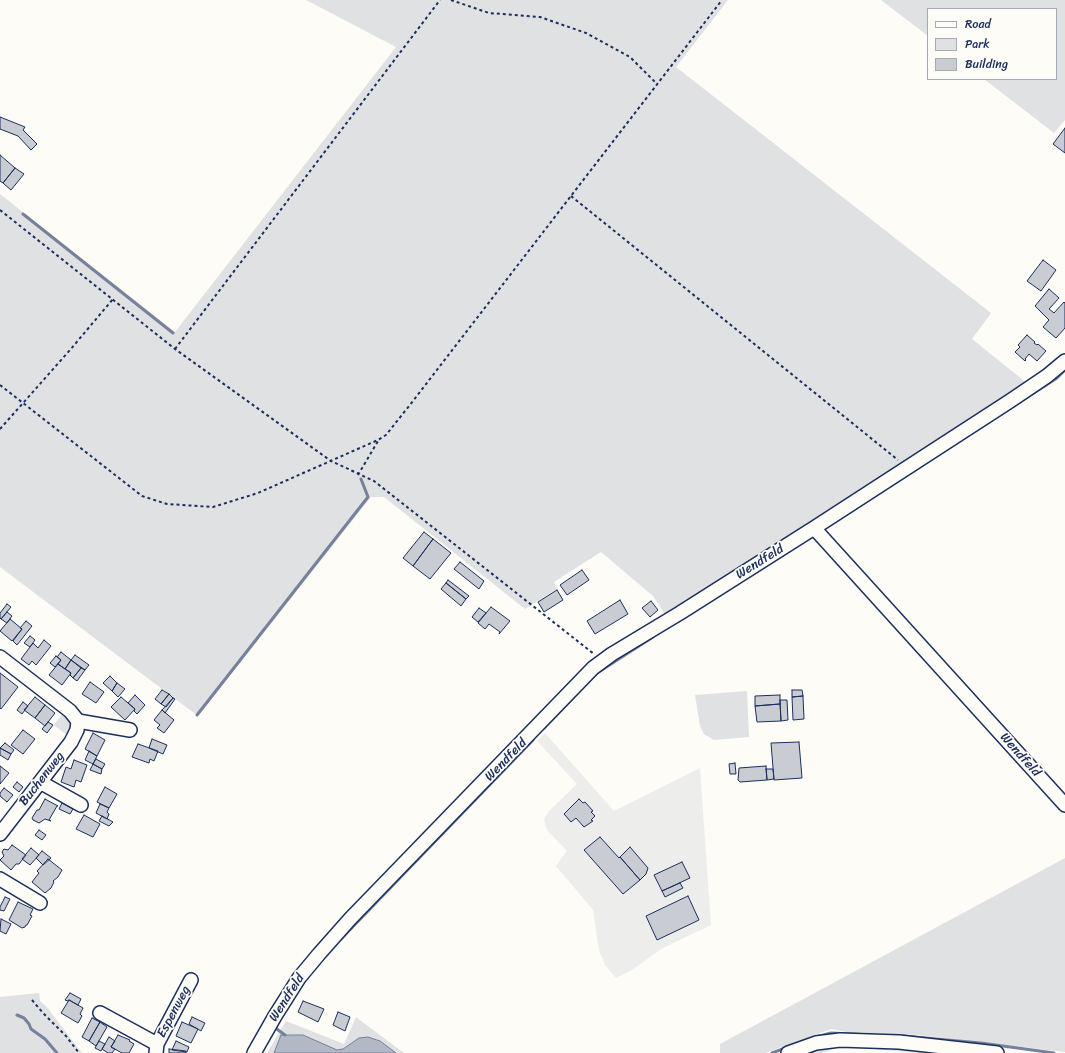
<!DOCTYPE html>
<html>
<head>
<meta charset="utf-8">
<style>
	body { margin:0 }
	#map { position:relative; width:1065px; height:1053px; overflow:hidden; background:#fdfcf7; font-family:Sriracha,sans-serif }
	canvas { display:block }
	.legend { position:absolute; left:927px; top:8px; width:130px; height:72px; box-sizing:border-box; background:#fdfcf7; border:1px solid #a3aaba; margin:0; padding:5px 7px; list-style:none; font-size:12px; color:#1b2f5e }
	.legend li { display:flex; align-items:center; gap:8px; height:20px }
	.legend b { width:20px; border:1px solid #a3aaba }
</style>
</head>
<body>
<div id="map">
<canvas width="1065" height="1053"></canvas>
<ul class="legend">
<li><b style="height:5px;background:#fdfcf7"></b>Road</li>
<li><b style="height:11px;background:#e0e1e3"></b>Park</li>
<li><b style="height:11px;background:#c9ccd3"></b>Building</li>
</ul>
</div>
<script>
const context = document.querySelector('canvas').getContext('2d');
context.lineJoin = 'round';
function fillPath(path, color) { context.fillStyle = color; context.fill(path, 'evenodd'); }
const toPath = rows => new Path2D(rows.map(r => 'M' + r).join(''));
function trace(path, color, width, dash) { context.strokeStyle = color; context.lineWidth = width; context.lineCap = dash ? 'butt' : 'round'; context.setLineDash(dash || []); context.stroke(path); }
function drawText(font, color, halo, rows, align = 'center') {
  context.font = font + ' Sriracha,sans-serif'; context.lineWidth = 3.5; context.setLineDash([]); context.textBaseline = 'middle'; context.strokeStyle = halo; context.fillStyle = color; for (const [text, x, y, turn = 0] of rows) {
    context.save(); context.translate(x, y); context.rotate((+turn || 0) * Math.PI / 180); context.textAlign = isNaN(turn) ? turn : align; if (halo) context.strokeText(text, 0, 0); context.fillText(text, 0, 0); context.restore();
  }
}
const built = toPath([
	[545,733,614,811,700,768,711,925,661,949,632,970,616,978,605,965,599,950,593,910,556,866,567,851,547,830,544,819,549,811,577,784,537,741]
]);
const green = toPath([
	[306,0,728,0,676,67,991,313,972,339,1028,384,665,614,653,596,601,552,554,582,557,589,525,609,384,497,371,497,198,716,0,567,0,194,175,332,396,47],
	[881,0,1065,0,1065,120,1054,133,984,79,1056,79,1056,9,928,9,928,36],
	[747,691,749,737,714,740,704,734,700,726,695,695],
	[63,713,69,719,71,723,71,730,68,736,54,725],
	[1065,858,1065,1052,918,1035,847,1032,831,1029,765,1053,720,1053,720,1044],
	[39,993,40,1001,47,1007,82,1053,0,1053,0,997],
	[356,1017,404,1053,267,1053,286,1021,344,1044],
	[831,1044,969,1053,918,1053,861,1048,837,1048,822,1053,799,1053]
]);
const water = toPath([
	[281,1035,303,1035,337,1050,343,1049,359,1038,368,1037,380,1041,396,1053,274,1053,281,1035]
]);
const stream = toPath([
	[23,214,173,333],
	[1004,412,1057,378,1065,370],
	[197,715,368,497,361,479],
	[544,728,597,673,653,637],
	[341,939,533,740],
	[17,1015,24,1018,29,1024,31,1029,45,1039,57,1053],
	[274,1026,274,1027,285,1035],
	[903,1036,981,1043,1054,1053],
	[816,1037,831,1033,872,1035],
	[772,1053,788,1047]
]);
const building = toPath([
	[0,117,25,127,23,130,37,144,31,150,18,136,0,129,0,117],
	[1065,128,1065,153,1053,144,1065,128],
	[0,155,15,168,3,183,0,181,0,155],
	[15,168,24,174,11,190,3,183,15,168],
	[1043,260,1056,270,1041,291,1027,281,1043,260],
	[1049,289,1059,298,1049,309,1054,313,1064,302,1065,303,1065,328,1056,338,1043,327,1049,320,1035,306,1049,289],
	[1027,335,1035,342,1034,343,1037,345,1038,344,1046,351,1037,361,1029,354,1025,359,1026,360,1025,361,1015,352,1020,347,1018,345,1027,335],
	[424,532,433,539,413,566,403,558,424,532],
	[433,539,451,553,430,579,413,566,433,539],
	[460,562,484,581,479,589,454,569,460,562],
	[582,570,589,580,567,595,560,585,582,570],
	[448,580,469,596,466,599,446,583,448,580],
	[446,583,466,599,461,606,441,589,446,583],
	[557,590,563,600,544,612,538,602,557,590],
	[620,600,628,614,595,634,587,621,620,600],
	[651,601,658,610,650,617,642,608,651,601],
	[7,604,11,607,1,619,0,618,0,613,7,604],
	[491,607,510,621,499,634,500,632,489,624,485,629,478,623,491,607],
	[479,608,486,613,478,622,472,617,479,608],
	[7,612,12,616,7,623,1,619,7,612],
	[10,619,22,629,12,641,0,631,10,619],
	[26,621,32,626,17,645,13,641,22,629,20,628,26,621],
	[30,636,35,640,30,647,24,643,30,636],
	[44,640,51,646,36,665,32,661,29,665,21,659,33,643,38,648,44,640],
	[61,652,71,660,65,669,58,664,61,660,57,657,61,652],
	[75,655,89,665,85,670,71,660,75,655],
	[56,656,61,660,55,667,50,663,56,656],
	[71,660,81,668,73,678,70,675,71,673,65,669,71,660],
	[58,664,71,673,62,685,49,675,58,664],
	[81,668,85,670,77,681,73,678,81,668],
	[0,673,18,687,1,709,0,708,0,673],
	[110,676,117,683,112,691,103,683,110,676],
	[90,682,104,692,96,703,82,694,90,682],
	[117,683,125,689,118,697,112,691,117,683],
	[162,690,169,694,161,704,155,699,162,690],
	[792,690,802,690,803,696,792,697,792,690],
	[169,694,173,698,166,707,161,704,169,694],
	[135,695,145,705,137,714,134,711,135,709,128,703,135,695],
	[780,695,780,704,755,706,755,696,780,695],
	[803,696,804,719,793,720,792,697,803,696],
	[35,697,45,705,35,718,24,710,35,697],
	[121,697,135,709,125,720,111,707,121,697],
	[173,698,175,699,165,713,162,710,173,698],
	[780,700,787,700,788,720,781,721,780,700],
	[23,702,28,706,22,714,17,710,23,702],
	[780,704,781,721,757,722,755,706,780,704],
	[45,705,55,713,45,726,35,718,45,705],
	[162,710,174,720,164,733,157,728,160,725,154,720,162,710],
	[48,722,53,725,47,733,42,729,48,722],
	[23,730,35,739,23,754,11,745,23,730],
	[93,733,105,740,97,756,85,749,93,733],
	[152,739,167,745,163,754,149,748,152,739],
	[799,742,802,778,774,780,771,743,799,742],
	[5,743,14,750,11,754,0,748,5,743],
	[138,744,158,751,154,761,150,759,149,763,132,757,138,744],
	[0,748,11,754,8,760,0,755,0,748],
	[89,751,97,756,93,764,85,760,89,751],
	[96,759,105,764,102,769,93,764,96,759],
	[74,760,87,765,81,782,76,780,74,787,61,782,66,767,71,769,74,760],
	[735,763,736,774,730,774,729,764,735,763],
	[93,764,102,769,101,774,90,770,93,764],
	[0,766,9,773,0,784,0,766],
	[766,766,767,780,740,782,738,780,739,768,766,766],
	[766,769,773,769,774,779,767,780,766,769],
	[17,782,23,787,19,792,13,787,17,782],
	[105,787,117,794,109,808,97,802,105,787],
	[4,788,13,795,7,802,0,796,0,793,4,788],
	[45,799,58,806,57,806,49,820,51,821,45,819,39,823,33,820,32,818,37,810,39,810,45,799],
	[579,799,583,803,585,802,593,811,591,812,595,816,591,820,593,821,584,827,576,818,571,822,564,814,579,799],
	[62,803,73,809,70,814,59,809,62,803],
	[100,804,109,808,107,812,109,814,107,819,96,813,100,804],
	[84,815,100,824,93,837,76,829,84,815],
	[102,816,113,822,109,826,99,821,102,816],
	[39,830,46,835,42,840,35,835,39,830],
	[600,837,619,858,620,857,640,880,623,894,584,850,600,837],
	[12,845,26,855,19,864,16,864,11,870,0,860,4,856,2,852,4,849,8,850,12,845],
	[630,847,648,868,646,874,640,880,620,857,630,847],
	[31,848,39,855,30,865,22,859,31,848],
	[42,851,51,858,43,865,36,858,42,851],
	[48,859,62,870,58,877,53,881,54,882,51,888,45,893,32,882,39,873,37,871,48,859],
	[682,862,690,878,662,891,654,875,682,862],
	[680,883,683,888,665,897,662,891,680,883],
	[688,896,699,920,657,940,646,916,688,896],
	[5,897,10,899,4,911,0,910,0,907,5,897],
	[18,902,33,909,30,915,32,916,27,925,26,925,25,927,22,928,9,920,18,902],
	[1,919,11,924,6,934,0,931,1,919],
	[70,993,81,999,78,1005,69,1000,68,1001,65,1000,70,993],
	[69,1000,83,1008,80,1014,82,1016,78,1023,61,1013,69,1000],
	[303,1001,324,1009,318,1022,298,1012,303,1001],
	[338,1012,350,1017,345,1031,333,1025,338,1012],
	[192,1017,205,1023,201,1031,189,1024,192,1017],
	[92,1018,100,1022,89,1041,82,1037,92,1018],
	[100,1022,107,1027,96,1046,89,1041,100,1022],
	[182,1022,198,1029,191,1043,176,1036,182,1022],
	[118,1035,130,1040,129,1041,134,1044,129,1053,122,1053,111,1047,118,1035],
	[109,1037,115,1041,111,1047,115,1049,112,1053,108,1053,102,1049,109,1037],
	[99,1041,105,1044,101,1051,95,1048,99,1041],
	[176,1041,189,1047,187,1052,172,1050,176,1041],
	[169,1049,186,1051,186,1053,169,1053,169,1049]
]);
const path = toPath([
	[451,0,489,13,540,17,586,33,630,57,657,84],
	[571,196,898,460],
	[0,210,175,349,331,461,374,481,594,654],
	[175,349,440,0],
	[0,385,142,496,167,504,213,507,258,493,378,440,386,435,413,401,722,0],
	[0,429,70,350,113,299],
	[358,475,378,441],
	[32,1000,43,1013,66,1036,79,1053]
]);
const minor = toPath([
	[814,528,1065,805],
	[0,657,70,711,78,721],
	[78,721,130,730],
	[40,782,81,805],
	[0,834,71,742,77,730,78,721],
	[0,879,40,903],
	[100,1013,157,1044,156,1053],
	[157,1044,191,980],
	[254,1053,275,1016,299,978,319,954,350,919,593,668,612,654,680,613,814,528,1010,401,1047,376,1065,361],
	[788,1053,816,1043,840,1040,899,1042,997,1053]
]);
const streetNames = [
	["Wendfeld",760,562,-32],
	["Wendfeld",1020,755,48],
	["Wendfeld",506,760,-46],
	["Buchenweg",42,779,-52],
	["Wendfeld",287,998,-57],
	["Espenweg",174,1012,-62]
];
fillPath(built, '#edeeec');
fillPath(green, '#e0e1e3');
fillPath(water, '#b3b8c5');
trace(water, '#76819c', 1);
trace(stream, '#76819c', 3);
fillPath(building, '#c9ccd3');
trace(building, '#1b2f5e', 1);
trace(minor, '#1b2f5e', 16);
trace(path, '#1b2f5e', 2, [3, 3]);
trace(minor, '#fdfcf7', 13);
drawText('13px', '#1b2f5e', '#fdfcf7', streetNames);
</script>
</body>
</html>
